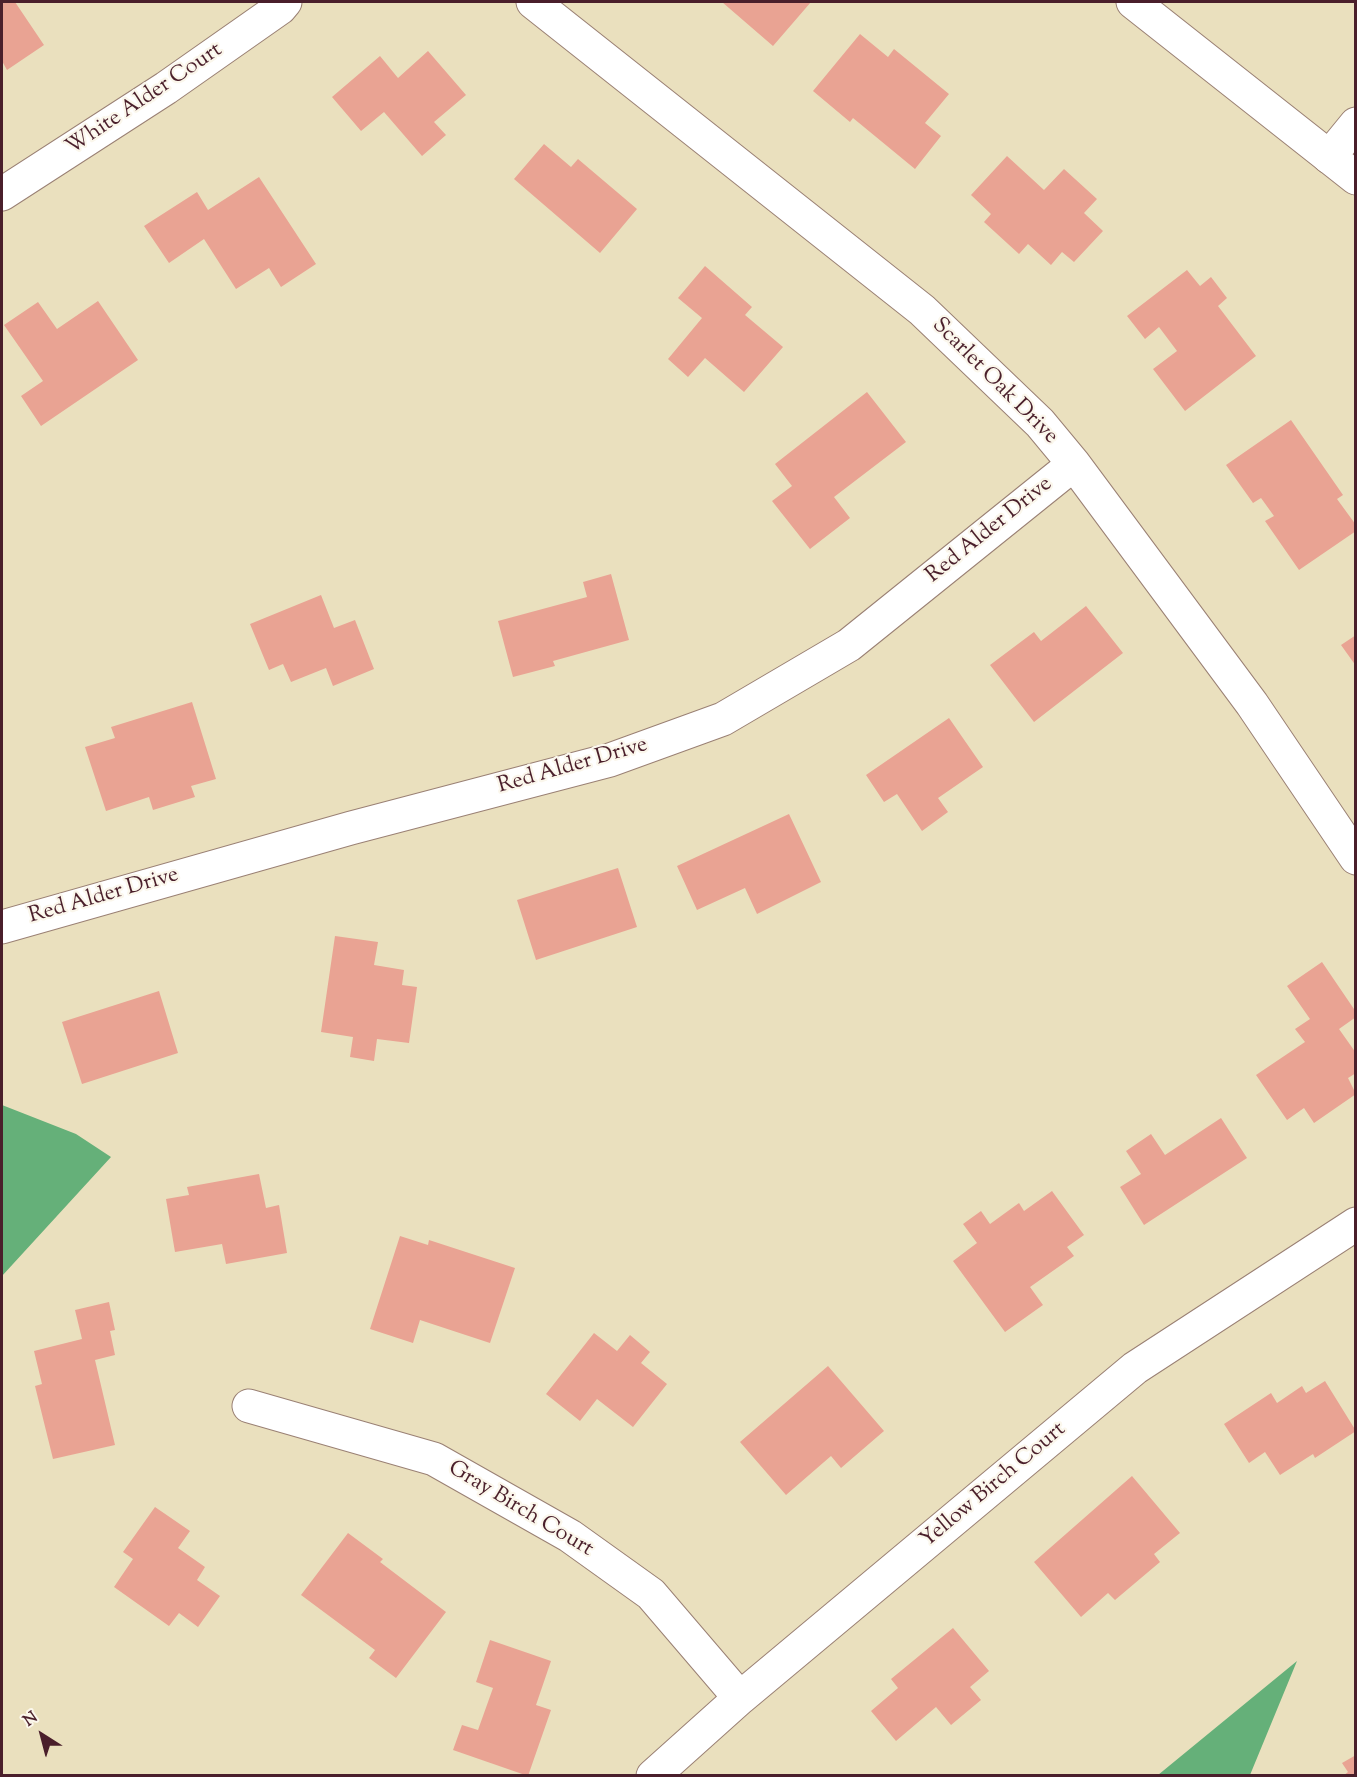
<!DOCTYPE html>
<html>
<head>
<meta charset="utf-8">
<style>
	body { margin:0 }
	#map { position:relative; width:1357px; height:1777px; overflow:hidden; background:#eae0be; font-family:"Sorts Mill Goudy",serif }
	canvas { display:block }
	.frame { position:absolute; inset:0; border:3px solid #4a1f2b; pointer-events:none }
	.north { position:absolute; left:12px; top:1705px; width:60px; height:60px; -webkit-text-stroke:4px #fbf7ec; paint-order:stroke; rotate:324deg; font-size:16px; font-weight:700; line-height:24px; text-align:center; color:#4a1f2b }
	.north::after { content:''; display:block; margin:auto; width:21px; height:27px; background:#4a1f2b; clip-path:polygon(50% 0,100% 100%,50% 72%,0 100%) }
</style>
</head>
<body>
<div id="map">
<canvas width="1357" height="1777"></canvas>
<div class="frame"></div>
<div class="north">N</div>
</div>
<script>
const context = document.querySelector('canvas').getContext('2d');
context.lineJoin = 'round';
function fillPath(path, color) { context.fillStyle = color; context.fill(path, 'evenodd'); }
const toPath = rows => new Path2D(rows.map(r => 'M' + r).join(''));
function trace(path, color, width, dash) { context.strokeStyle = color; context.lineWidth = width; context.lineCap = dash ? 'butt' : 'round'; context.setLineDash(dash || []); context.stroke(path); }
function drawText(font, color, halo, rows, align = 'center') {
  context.font = font + ' "Sorts Mill Goudy",serif'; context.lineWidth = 4.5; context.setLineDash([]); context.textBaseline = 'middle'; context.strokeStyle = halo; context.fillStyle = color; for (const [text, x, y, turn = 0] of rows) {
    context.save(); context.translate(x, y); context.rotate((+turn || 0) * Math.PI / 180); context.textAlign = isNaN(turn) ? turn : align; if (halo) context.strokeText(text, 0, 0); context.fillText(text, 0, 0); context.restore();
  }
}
const forest = toPath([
	[2,1105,76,1134,111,1157,2,1276],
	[1297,1661,1250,1775,1158,1775]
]);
const building = toPath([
	[2,2,15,2,44,45,7,70,2,61],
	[722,2,811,2,773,46],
	[860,34,888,57,894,49,949,94,925,123,941,136,915,169,853,118,850,122,813,91],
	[428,51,466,95,434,122,446,135,422,156,384,112,361,131,332,97,380,56,398,78],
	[544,144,571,167,578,159,637,209,600,253,514,179],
	[1007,156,1044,190,1064,169,1097,199,1084,213,1103,231,1074,262,1062,252,1051,265,1028,244,1019,254,984,222,991,214,971,195],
	[259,177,316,264,281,287,269,268,236,289,204,239,169,263,144,226,197,192,208,210],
	[705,266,752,307,745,315,783,347,744,392,705,358,688,377,668,359,702,318,678,298],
	[1187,270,1200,286,1211,277,1227,298,1218,306,1256,356,1185,411,1153,369,1177,351,1159,327,1145,339,1127,316],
	[98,301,138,360,41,426,21,396,43,381,4,325,38,302,57,329],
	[867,392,906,442,834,497,850,518,810,549,772,501,792,486,775,464],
	[1291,420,1343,495,1337,499,1356,525,1356,531,1299,570,1265,521,1274,516,1261,498,1253,503,1226,465],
	[611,574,629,640,553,661,555,666,513,677,498,621,587,597,583,582],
	[321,595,334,628,355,620,374,669,333,686,326,668,291,682,283,664,269,670,250,624],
	[1086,606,1123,653,1034,722,990,665,1034,632,1041,641],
	[1356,635,1356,666,1341,645],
	[192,702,216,779,191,786,195,797,153,810,149,797,106,811,85,747,115,738,111,727],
	[949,718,983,767,938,798,948,812,922,831,897,794,884,802,866,775],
	[789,814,821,882,757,914,745,888,697,910,677,866],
	[618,868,637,927,536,960,517,900],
	[335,936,378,942,374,965,404,970,402,985,417,987,409,1043,377,1039,374,1061,350,1057,353,1037,321,1032],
	[1322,962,1356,1012,1356,1017,1339,1029,1356,1053,1356,1073,1348,1078,1356,1094,1314,1123,1304,1108,1287,1120,1256,1075,1305,1042,1295,1029,1310,1019,1287,986],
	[159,991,178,1053,82,1084,62,1022],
	[1221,1118,1247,1158,1144,1225,1120,1187,1141,1174,1126,1151,1151,1134,1165,1155],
	[259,1174,266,1208,279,1205,287,1253,226,1264,222,1244,175,1252,166,1199,189,1195,187,1187],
	[1052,1191,1084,1235,1067,1247,1074,1256,1030,1287,1043,1305,1005,1332,953,1261,977,1243,963,1224,981,1211,990,1224,1019,1203,1024,1211],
	[400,1236,428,1245,429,1240,515,1268,490,1343,420,1320,413,1343,370,1329],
	[109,1302,115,1330,110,1331,115,1355,95,1360,115,1445,53,1459,35,1386,42,1384,34,1351,82,1339,75,1310],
	[594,1333,617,1351,630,1335,650,1352,641,1363,667,1384,633,1427,597,1399,580,1421,546,1394],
	[828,1366,884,1431,841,1468,831,1456,786,1495,740,1442],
	[1325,1381,1356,1431,1315,1458,1313,1454,1280,1475,1265,1452,1249,1463,1224,1424,1271,1393,1277,1403,1302,1386,1306,1393],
	[1132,1476,1180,1533,1154,1554,1160,1562,1115,1600,1108,1593,1081,1617,1034,1562],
	[155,1507,190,1531,178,1548,205,1567,197,1580,220,1596,198,1627,179,1613,169,1626,114,1587,133,1559,123,1552],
	[348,1533,383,1559,380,1562,446,1612,396,1678,369,1658,375,1650,301,1595],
	[953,1628,989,1671,970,1687,981,1700,951,1725,936,1707,896,1741,871,1711,898,1688,891,1679],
	[490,1640,551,1661,536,1705,551,1710,528,1776,453,1750,462,1725,478,1730,493,1688,476,1682],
	[1356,1755,1356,1776,1343,1776,1348,1772,1342,1763]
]);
const minor = toPath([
	[533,2,922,310,1040,423,1074,464,1252,704,1356,858],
	[1329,157,1356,124],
	[2,194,166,88,280,8,285,2],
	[2,927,351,828,610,760,723,719,849,645,1074,464],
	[249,1406,434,1459,570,1536,651,1594,740,1698],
	[653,1776,740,1698,1135,1368,1356,1224]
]);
const tertiary = toPath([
	[1133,2,1356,178]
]);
const streetNames = [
	["White Alder Court",145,100,-34],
	["Scarlet Oak Drive",994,382,45],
	["Red Alder Drive",990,531,-39],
	["Red Alder Drive",573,767,-16],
	["Red Alder Drive",104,897,-16],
	["Yellow Birch Court",994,1486,-40],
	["Gray Birch Court",520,1510,31]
];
fillPath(forest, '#65b079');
fillPath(building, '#e9a393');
trace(minor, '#9a8074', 35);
trace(tertiary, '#9a8074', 35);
trace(minor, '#fff', 33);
trace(tertiary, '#fff', 33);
drawText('22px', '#4a1f2b', '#fbf7ec', streetNames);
</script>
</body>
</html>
